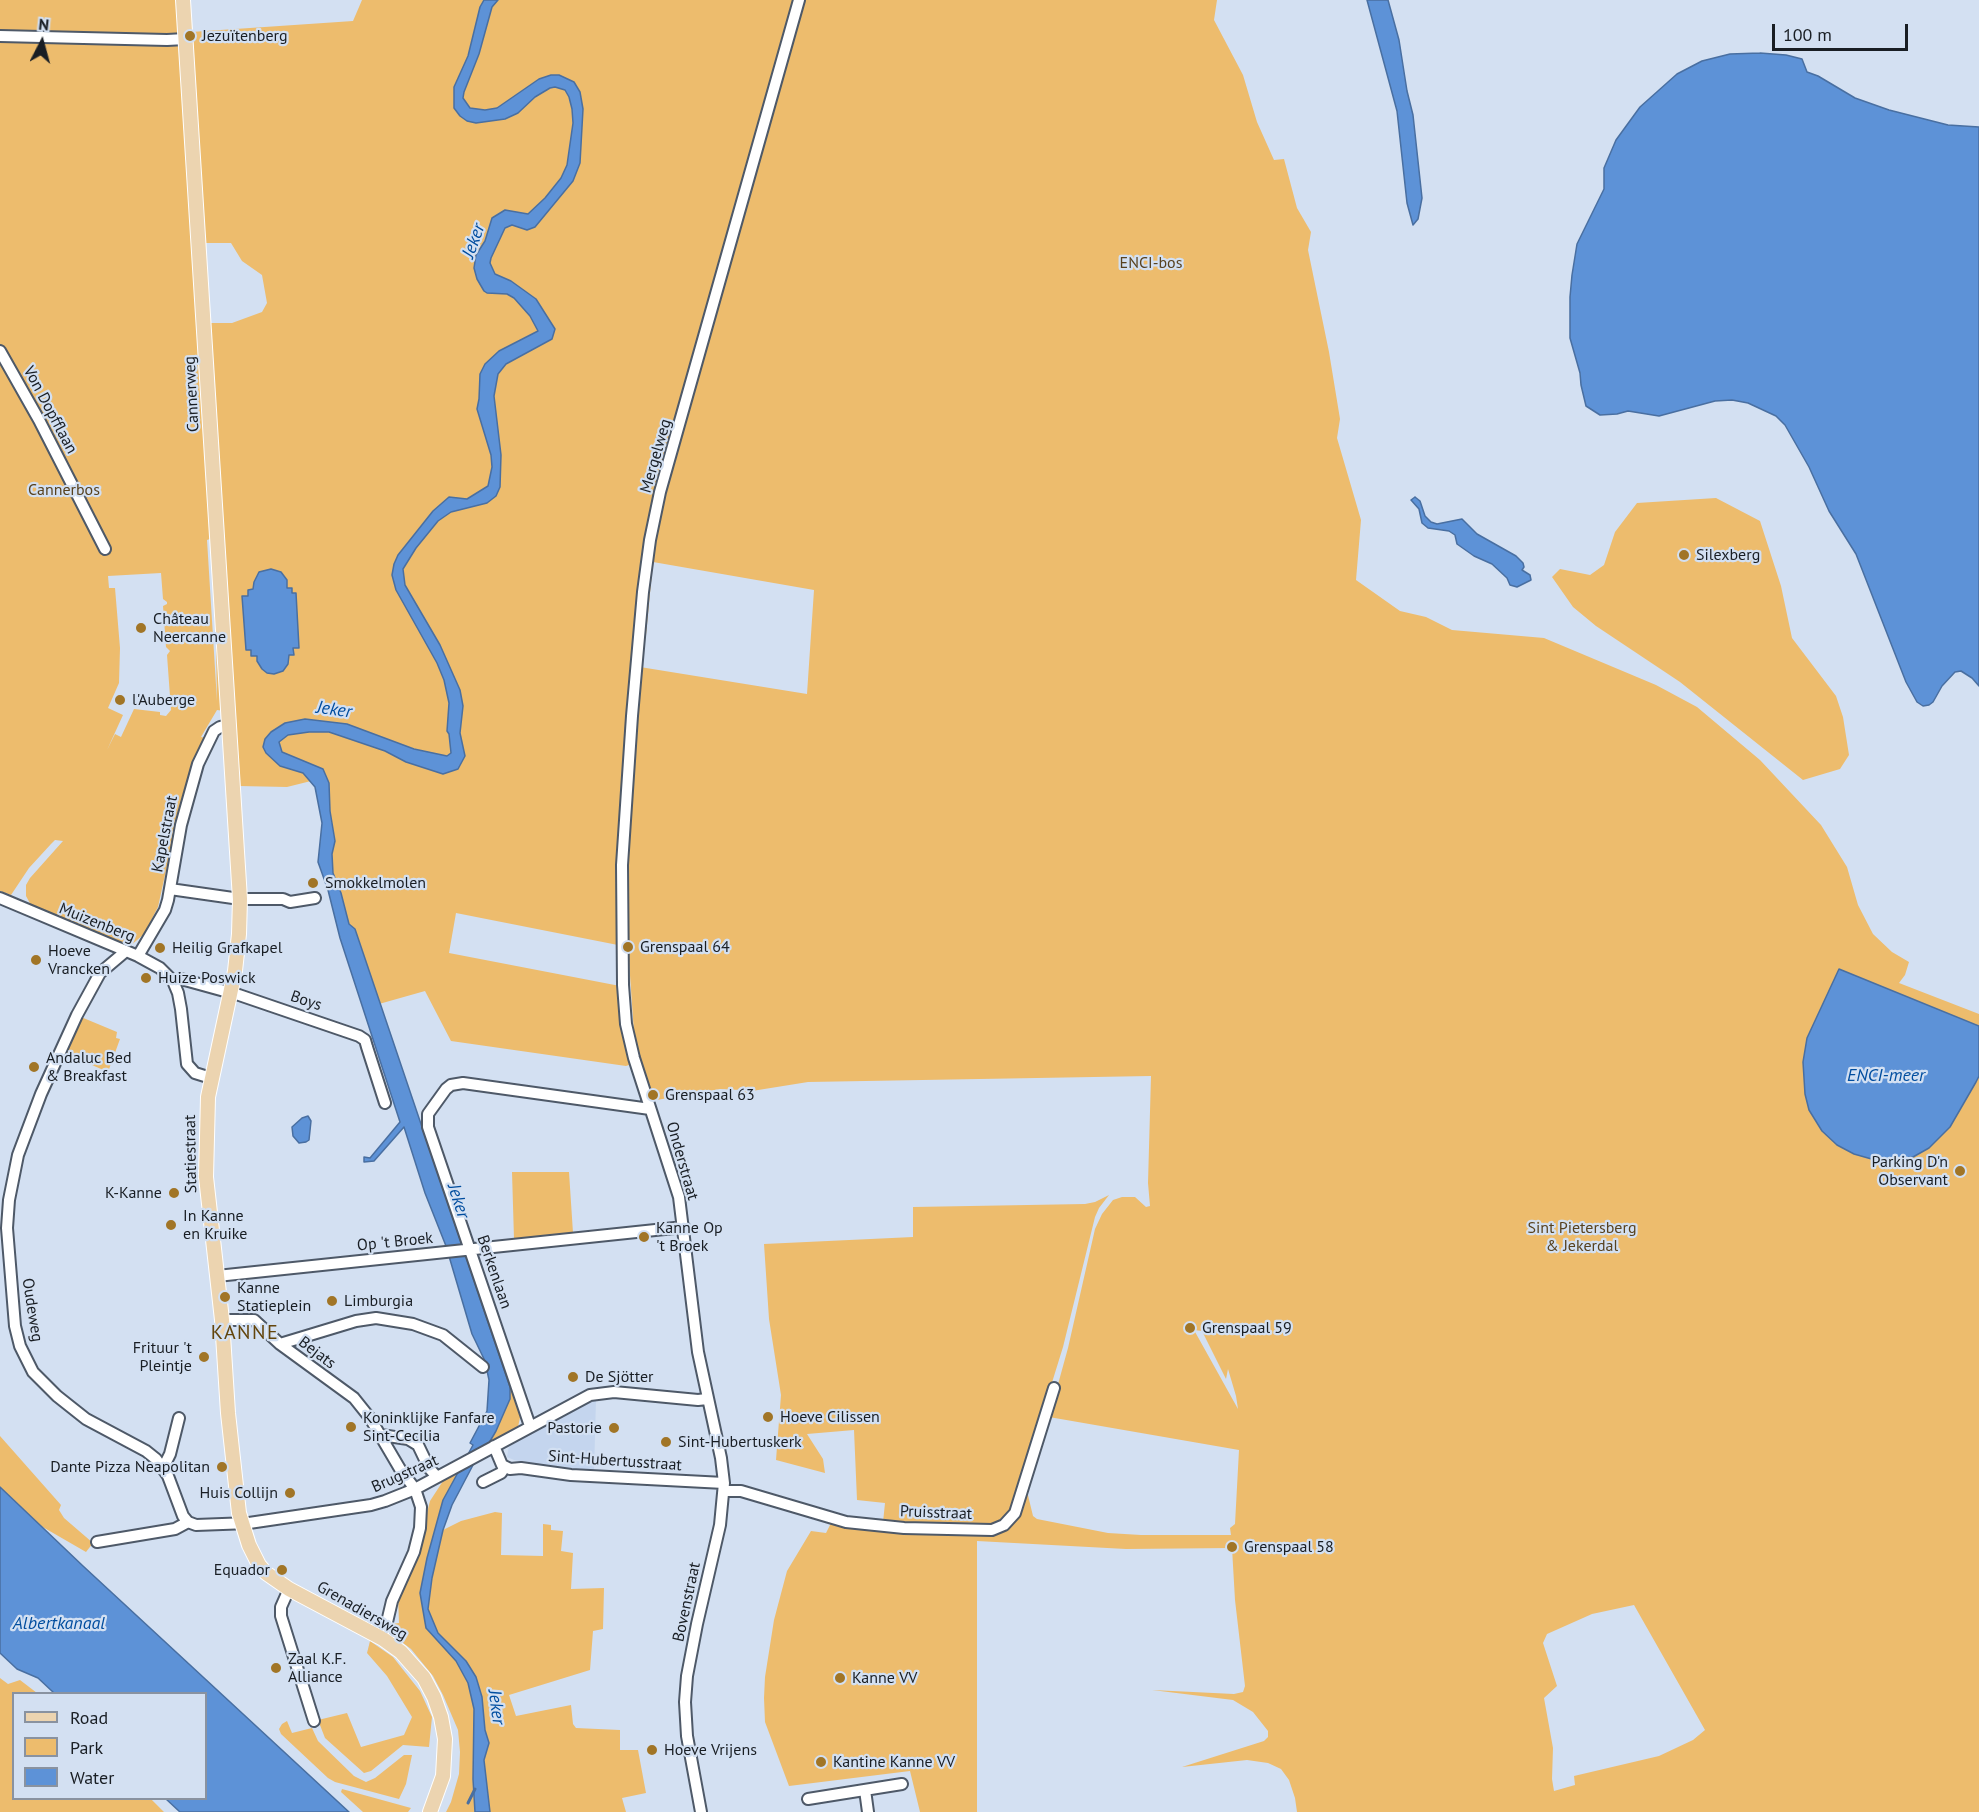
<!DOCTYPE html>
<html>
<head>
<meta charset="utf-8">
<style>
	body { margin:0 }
	#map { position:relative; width:1979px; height:1812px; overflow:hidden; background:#d3e0f2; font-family:"PT Sans",sans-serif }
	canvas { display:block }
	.legend { position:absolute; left:12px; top:1692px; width:195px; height:108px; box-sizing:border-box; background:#d3e0f2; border:2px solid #8992a0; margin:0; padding:8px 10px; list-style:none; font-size:18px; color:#191e24 }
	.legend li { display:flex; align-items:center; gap:12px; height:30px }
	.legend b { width:30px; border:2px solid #8992a0 }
	.north { position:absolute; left:12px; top:12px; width:60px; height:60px; -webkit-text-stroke:4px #d3e0f2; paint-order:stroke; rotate:6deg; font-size:16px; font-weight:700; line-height:24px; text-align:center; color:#191e24 }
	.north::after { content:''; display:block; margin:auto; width:21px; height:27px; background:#191e24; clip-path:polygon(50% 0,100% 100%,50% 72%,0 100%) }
	.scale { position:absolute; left:1772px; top:24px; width:136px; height:27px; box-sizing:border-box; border:3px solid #191e24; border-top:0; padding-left:8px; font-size:18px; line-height:21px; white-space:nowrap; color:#191e24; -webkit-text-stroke:4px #d3e0f2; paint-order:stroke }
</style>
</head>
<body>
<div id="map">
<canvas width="1979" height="1812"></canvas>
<ul class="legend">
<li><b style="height:8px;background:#ecd4b0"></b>Road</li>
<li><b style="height:16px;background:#edbc6d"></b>Park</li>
<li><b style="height:16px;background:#5d92d7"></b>Water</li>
</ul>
<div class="north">N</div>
<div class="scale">100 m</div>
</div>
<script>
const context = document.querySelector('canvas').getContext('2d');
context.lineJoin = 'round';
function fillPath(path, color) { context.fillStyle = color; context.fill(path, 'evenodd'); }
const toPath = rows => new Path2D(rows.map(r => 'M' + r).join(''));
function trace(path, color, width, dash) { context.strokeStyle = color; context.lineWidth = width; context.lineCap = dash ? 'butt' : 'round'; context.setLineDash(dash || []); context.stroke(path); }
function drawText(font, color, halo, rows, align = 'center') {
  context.font = font + ' "PT Sans",sans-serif'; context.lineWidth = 4.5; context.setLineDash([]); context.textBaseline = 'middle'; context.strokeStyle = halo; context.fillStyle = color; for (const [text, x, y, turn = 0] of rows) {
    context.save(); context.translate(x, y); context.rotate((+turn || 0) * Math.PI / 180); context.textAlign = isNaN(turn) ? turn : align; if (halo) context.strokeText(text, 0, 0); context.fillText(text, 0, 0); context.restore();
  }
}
const built = toPath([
	[596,1400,594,1472,553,1467,514,1460,507,1457,509,1445,583,1404]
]);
const green = toPath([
	[0,0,189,0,191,32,353,21,362,0,1217,0,1214,20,1243,75,1257,122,1274,160,1284,159,1297,208,1311,232,1308,250,1329,352,1340,419,1337,438,1361,520,1356,580,1400,611,1426,617,1452,630,1544,638,1656,685,1697,707,1760,760,1821,825,1847,867,1858,905,1873,934,1892,952,1909,962,1905,975,1899,983,1979,1014,1979,1812,1297,1812,1295,1798,1289,1780,1281,1769,1268,1763,1247,1760,1182,1767,1264,1741,1268,1737,1268,1731,1253,1712,1233,1700,1152,1690,1234,1694,1243,1692,1245,1686,1235,1600,1232,1548,1126,1549,977,1541,977,1812,920,1812,910,1771,789,1786,765,1722,764,1698,765,1677,774,1620,787,1571,811,1531,826,1533,831,1523,882,1532,885,1503,857,1500,854,1430,807,1434,823,1459,825,1473,776,1460,781,1395,769,1319,764,1244,913,1237,913,1207,1085,1204,1095,1202,1109,1195,1099,1208,1095,1217,1063,1347,1032,1447,1026,1487,1033,1516,1037,1519,1108,1533,1141,1535,1231,1535,1230,1528,1235,1524,1239,1450,1049,1417,1068,1348,1095,1229,1102,1214,1113,1200,1122,1197,1135,1197,1146,1207,1150,1206,1148,1183,1151,1076,808,1082,752,1091,750,1095,741,1090,720,1089,651,1101,647,1089,650,1089,635,1047,628,947,456,913,449,953,620,986,632,1064,626,1066,451,1041,425,991,379,1004,355,929,349,924,341,893,333,873,332,854,335,840,330,811,329,787,311,781,287,787,239,786,232,712,217,710,201,737,206,738,192,780,187,781,182,797,158,907,144,934,129,947,32,907,26,896,26,885,30,878,63,841,55,840,51,844,29,868,11,895,0,891],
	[205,243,231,243,242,261,262,275,267,303,262,312,232,323,211,323],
	[210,539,216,641,217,701,207,540],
	[653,562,814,590,807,694,640,667,646,635],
	[161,573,163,599,167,602,167,604,163,606,166,647,170,651,167,655,171,710,166,716,160,715,160,712,134,709,121,737,115,734,107,750,123,715,108,708,119,683,120,648,115,588,109,588,108,576],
	[1194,1330,1202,1331,1226,1379,1228,1369,1236,1396,1238,1409],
	[1634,1605,1705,1730,1693,1740,1659,1756,1574,1776,1575,1785,1554,1791,1552,1779,1553,1748,1544,1698,1557,1686,1543,1643,1547,1634,1592,1614],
	[1716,498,1760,521,1781,586,1792,638,1836,696,1843,717,1849,755,1840,769,1803,780,1680,682,1596,626,1573,607,1552,577,1560,569,1590,575,1604,565,1615,532,1637,503],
	[81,1017,117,1032,116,1038,120,1039,108,1072,64,1053],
	[512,1172,569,1172,573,1233,514,1239],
	[510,1387,521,1413,518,1427,489,1443,510,1399],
	[0,1436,61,1505,59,1510,64,1518,93,1543,86,1552,41,1526,0,1487],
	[458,1474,443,1500,427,1558,426,1628,456,1661,468,1683,474,1709,473,1779,475,1812,446,1812,451,1802,459,1774,460,1752,458,1730,443,1695,433,1676,411,1649,395,1637,392,1624,399,1623,398,1595,420,1541,430,1501,443,1481],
	[495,1512,502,1513,501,1555,543,1556,543,1524,551,1525,551,1530,563,1531,561,1551,573,1553,571,1589,604,1588,603,1629,593,1631,590,1670,509,1695,516,1716,571,1705,573,1724,576,1728,620,1730,620,1750,638,1750,646,1793,622,1798,626,1812,490,1812,484,1760,489,1743,485,1730,482,1697,476,1677,466,1661,438,1633,428,1609,432,1578,443,1530,461,1521],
	[370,1641,393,1657,420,1691,432,1717,429,1747,403,1745,371,1771,364,1773,325,1738,318,1720,347,1713,361,1747,404,1735,412,1717,387,1676,367,1653],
	[0,1678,8,1684,20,1680,37,1693,14,1694,14,1798,151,1799,164,1812,0,1812],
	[287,1721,292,1733,312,1728,318,1741,354,1776,366,1782,375,1778,404,1755,412,1755,406,1784,399,1799,335,1782,328,1778,281,1734,279,1729,282,1724],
	[342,1789,411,1808,408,1812,363,1812,341,1792]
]);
const water = toPath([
	[484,0,498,0,492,7,479,54,464,92,463,98,470,108,485,110,497,108,539,79,551,75,559,75,574,82,580,92,583,109,580,163,573,181,535,227,527,230,512,225,505,228,491,258,490,263,495,274,511,281,536,299,555,329,552,339,506,364,498,374,494,396,501,455,500,487,496,496,487,503,451,512,438,521,416,548,403,569,405,585,440,645,460,690,463,706,460,733,465,756,458,769,443,774,406,762,385,751,329,732,309,732,288,735,279,742,282,752,323,769,329,783,330,811,335,841,332,854,333,873,341,893,349,924,355,929,510,1387,510,1399,496,1431,489,1443,483,1446,452,1505,443,1530,432,1578,428,1609,438,1633,466,1661,476,1677,482,1697,485,1730,489,1743,484,1760,490,1812,475,1812,473,1779,474,1709,468,1683,456,1661,426,1628,420,1593,427,1558,443,1500,473,1445,470,1443,487,1411,489,1380,485,1361,472,1334,446,1246,425,1193,404,1127,374,1161,364,1162,364,1157,370,1158,400,1122,340,938,328,890,318,862,322,823,315,787,303,773,280,766,266,753,263,747,265,739,271,732,285,723,305,719,347,724,414,749,447,756,451,753,449,734,447,731,449,703,444,680,437,663,396,590,392,575,394,564,398,555,433,511,449,497,467,499,488,486,492,467,491,455,477,409,479,399,480,374,485,364,499,351,538,331,530,316,514,298,507,294,487,293,484,291,477,279,474,268,476,255,485,241,492,218,505,210,528,214,545,198,561,178,567,165,573,123,572,109,569,97,565,90,555,87,550,88,535,97,518,113,505,119,476,123,467,121,460,116,454,108,454,87,468,56,480,7,484,0],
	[1367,0,1388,0,1399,40,1407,91,1413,115,1422,198,1418,219,1413,225,1407,203,1397,111,1367,0],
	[1760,53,1786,55,1802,59,1807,72,1818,76,1855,98,1889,110,1948,125,1979,127,1979,686,1972,678,1961,671,1955,672,1942,686,1933,702,1929,705,1923,706,1917,702,1906,682,1856,554,1829,511,1809,467,1785,425,1776,416,1748,403,1732,400,1715,401,1659,416,1628,411,1617,414,1600,415,1586,406,1581,385,1580,373,1570,338,1570,297,1572,275,1577,244,1604,189,1604,168,1616,140,1640,107,1677,74,1702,61,1730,54,1760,53],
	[1415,497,1420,501,1425,516,1431,522,1437,524,1462,519,1477,534,1516,556,1523,563,1524,567,1522,570,1530,575,1531,580,1517,587,1510,585,1507,578,1492,564,1474,556,1457,544,1455,535,1449,531,1428,528,1422,523,1419,509,1411,500,1415,497],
	[271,569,281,572,287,580,287,588,292,588,292,593,296,593,299,648,293,648,294,655,289,655,288,664,283,671,274,674,267,673,262,669,257,661,257,656,251,656,251,650,246,650,242,596,248,596,248,590,253,589,254,582,259,572,271,569],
	[1839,969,1979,1026,1979,1076,1976,1082,1950,1127,1929,1148,1913,1157,1890,1160,1875,1160,1854,1154,1837,1145,1822,1131,1809,1110,1805,1094,1803,1062,1807,1038,1839,969],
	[308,1116,311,1121,309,1140,306,1142,299,1143,293,1136,292,1127,302,1118,308,1116],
	[0,1487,83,1566,349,1812,180,1812,166,1799,206,1798,206,1694,54,1693,38,1678,17,1669,0,1653,0,1487]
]);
const stream = toPath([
	[468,1803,475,1789]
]);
const minor = toPath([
	[0,36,167,40,185,39],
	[0,351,39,420,105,549],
	[170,889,240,899,283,899,290,902,315,898],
	[0,898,138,956,160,968,173,981,178,993,181,1009,187,1064,195,1073,211,1078],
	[126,951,100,973,77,1015,41,1094,18,1155,9,1200,7,1228,15,1326,20,1346,33,1372,57,1396,86,1419,146,1451,156,1459,168,1476,183,1516,188,1522,196,1525,249,1523,371,1505,385,1501,415,1489,590,1395,614,1392,698,1400,707,1399],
	[138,956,165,910,168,900,181,825,198,764,214,731,220,727,228,725],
	[173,981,181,979,239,995,359,1036,365,1040,367,1047,385,1103],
	[217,1276,684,1227],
	[222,1320,254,1320,280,1344,354,1398,370,1418,400,1469,415,1489,421,1507,420,1528,414,1552,392,1601,383,1639],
	[280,1344,356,1321,376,1318,413,1324,443,1335,483,1367],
	[530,1426,428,1127,428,1114,446,1089,451,1085,463,1083,650,1109],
	[381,1435,408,1439,418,1445,429,1468,437,1477],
	[494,1446,502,1465,510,1469,521,1468,571,1475,724,1483],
	[163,1468,170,1454,179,1418],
	[483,1482,501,1473,505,1467],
	[724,1491,741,1491,846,1522,904,1528,992,1530,1004,1525,1015,1513,1054,1388],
	[97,1542,175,1529,188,1522],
	[289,1589,281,1607,281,1616,314,1721],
	[865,1790,868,1812],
	[808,1799,902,1784],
	[701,1812,687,1736,685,1702,687,1676,697,1624,720,1525,724,1483,721,1458,698,1352,679,1197,634,1058,626,1024,623,985,622,865,632,716,643,592,650,540,660,492,799,0]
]);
const major = toPath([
	[183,0,240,899,239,934,235,971,208,1097,206,1177,222,1320,228,1413,239,1513,249,1545,259,1565,266,1573,289,1589,383,1639,401,1652,424,1678,434,1697,441,1717,445,1739,443,1776,430,1812]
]);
const markers = [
	[190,36,6,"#a17526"],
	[1684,555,6,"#a17526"],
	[141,628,6,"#a17526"],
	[120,700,6,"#a17526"],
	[313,883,6,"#a17526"],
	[628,947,6,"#a17526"],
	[160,948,6,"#a17526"],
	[36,960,6,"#a17526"],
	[146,978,6,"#a17526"],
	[34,1067,6,"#a17526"],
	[653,1095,6,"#a17526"],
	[1960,1171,6,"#a17526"],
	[174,1193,6,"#a17526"],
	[171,1225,6,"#a17526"],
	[644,1237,6,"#a17526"],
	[225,1297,6,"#a17526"],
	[332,1301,6,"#a17526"],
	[1190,1328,6,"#a17526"],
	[204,1357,6,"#a17526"],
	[573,1377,6,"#a17526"],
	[768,1417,6,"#a17526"],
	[351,1427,6,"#a17526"],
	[614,1428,6,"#a17526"],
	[666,1442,6,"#a17526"],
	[222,1467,6,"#a17526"],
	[290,1493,6,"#a17526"],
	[1232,1547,6,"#a17526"],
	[282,1570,6,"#a17526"],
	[276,1668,6,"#a17526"],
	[840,1678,6,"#a17526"],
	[652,1750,6,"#a17526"],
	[821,1762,6,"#a17526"]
];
const poiNames = [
	["Jezuïtenberg",202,36],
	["Silexberg",1696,555],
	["Château",153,619],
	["Neercanne",153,637],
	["l'Auberge",132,700],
	["Smokkelmolen",325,883],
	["Grenspaal 64",640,947],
	["Heilig Grafkapel",172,948],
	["Hoeve",48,951],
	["Vrancken",48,969],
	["Huize Poswick",158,978],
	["Andaluc Bed",46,1058],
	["& Breakfast",46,1076],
	["Grenspaal 63",665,1095],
	["Parking D'n",1948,1162,"right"],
	["Observant",1948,1180,"right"],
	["K-Kanne",162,1193,"right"],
	["In Kanne",183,1216],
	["en Kruike",183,1234],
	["Kanne Op",656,1228],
	["'t Broek",656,1246],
	["Kanne",237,1288],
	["Statieplein",237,1306],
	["Limburgia",344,1301],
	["Grenspaal 59",1202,1328],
	["Frituur 't",192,1348,"right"],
	["Pleintje",192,1366,"right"],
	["De Sjötter",585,1377],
	["Hoeve Cilissen",780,1417],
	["Koninklijke Fanfare",363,1418],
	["Sint-Cecilia",363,1436],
	["Pastorie",602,1428,"right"],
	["Sint-Hubertuskerk",678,1442],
	["Dante Pizza Neapolitan",210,1467,"right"],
	["Huis Collijn",278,1493,"right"],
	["Grenspaal 58",1244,1547],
	["Equador",270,1570,"right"],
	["Zaal K.F.",288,1659],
	["Alliance",288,1677],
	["Kanne VV",852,1678],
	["Hoeve Vrijens",664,1750],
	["Kantine Kanne VV",833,1762]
];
const parkNames = [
	["ENCI-bos",1151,263],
	["Cannerbos",64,490],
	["Sint Pietersberg",1582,1228],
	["& Jekerdal",1582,1246]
];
const streetNames = [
	["Cannerweg",192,394,-93],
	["Von Dopfflaan",50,410,62],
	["Mergelweg",656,456,-74],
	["Kapelstraat",165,834,-79],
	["Muizenberg",97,923,22],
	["Boys",306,1001,19],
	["Statiestraat",191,1154,-91],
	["Onderstraat",682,1161,74],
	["Op 't Broek",395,1242,-6],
	["Berkenlaan",494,1272,71],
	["Oudeweg",32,1310,81],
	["Bejats",317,1353,37],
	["Sint-Hubertusstraat",615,1461,4],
	["Brugstraat",405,1474,-24],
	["Pruisstraat",936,1513,2],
	["Bovenstraat",687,1602,-78],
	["Grenadiersweg",362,1611,30]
];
const waterNames = [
	["Jeker",474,241,-70],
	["Jeker",334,710,8],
	["ENCI-meer",1886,1076],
	["Jeker",458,1201,72],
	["Albertkanaal",59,1624],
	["Jeker",496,1707,82]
];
const quarterNames = [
	["KANNE",245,1333]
];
fillPath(built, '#c4d5ee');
fillPath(green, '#edbc6d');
fillPath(water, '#5d92d7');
trace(water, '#496fa1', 1.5);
trace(stream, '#496fa1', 3);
trace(minor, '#4e5968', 14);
trace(major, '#fff', 16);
trace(minor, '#fff', 10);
trace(major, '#ecd4b0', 14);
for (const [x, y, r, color] of markers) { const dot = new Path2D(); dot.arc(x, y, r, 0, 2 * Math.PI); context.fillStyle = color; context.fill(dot); trace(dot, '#d3e0f2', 2); }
drawText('16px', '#191e24', '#d3e0f2', poiNames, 'left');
drawText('16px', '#58421f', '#d3e0f2', parkNames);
drawText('16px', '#191e24', '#d3e0f2', streetNames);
drawText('italic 18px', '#004d9f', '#d3e0f2', waterNames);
context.letterSpacing = '1.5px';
drawText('20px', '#63450c', '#d3e0f2', quarterNames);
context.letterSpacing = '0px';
</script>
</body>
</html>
